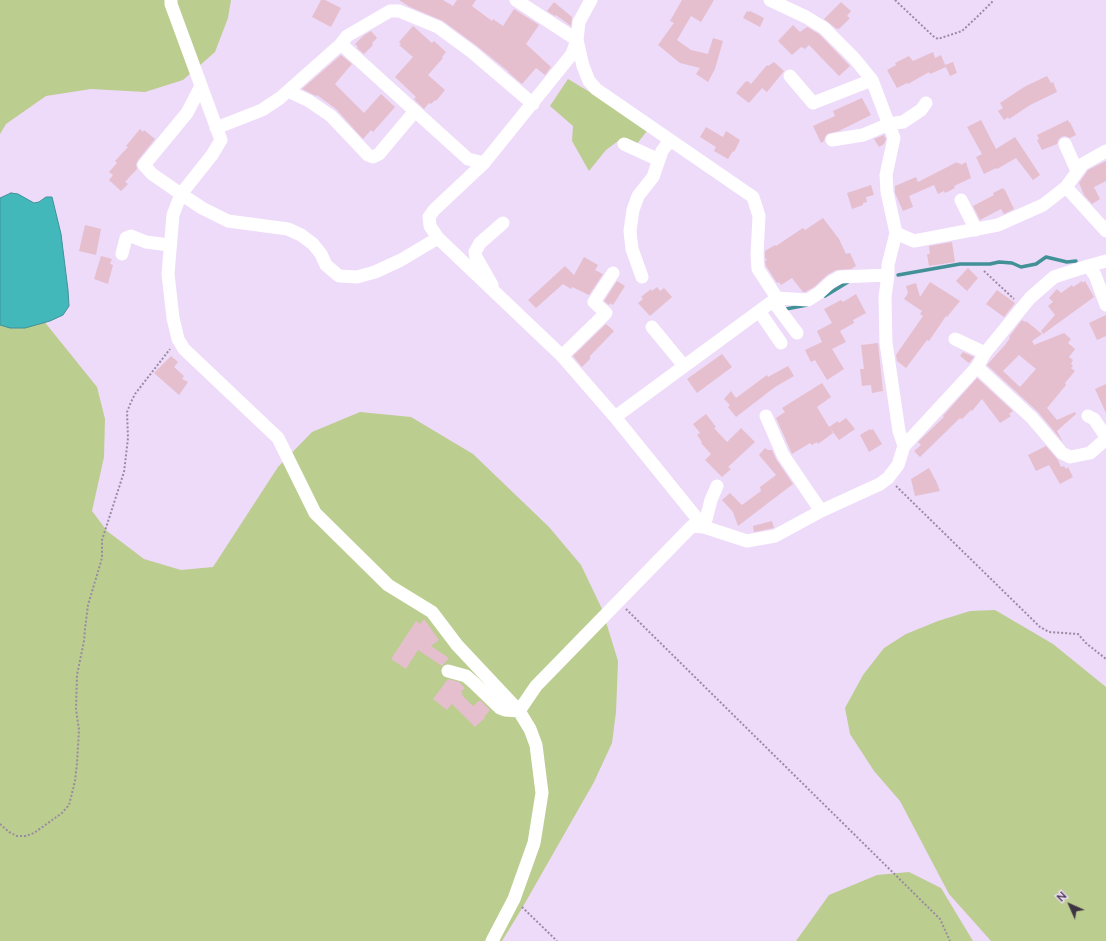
<!DOCTYPE html>
<html>
<head>
<meta charset="utf-8">
<style>
	body { margin:0 }
	#map { position:relative; width:1106px; height:941px; overflow:hidden; background:#eedaf9; font-family:Lato,sans-serif }
	canvas { display:block }
	.north { position:absolute; left:1050px; top:885px; width:40px; height:40px; -webkit-text-stroke:3px #eedaf9; paint-order:stroke; rotate:315deg; font-size:11px; font-weight:700; line-height:16px; text-align:center; color:#3d3542 }
	.north::after { content:''; display:block; margin:auto; width:14px; height:18px; background:#3d3542; clip-path:polygon(50% 0,100% 100%,50% 72%,0 100%) }
</style>
</head>
<body>
<div id="map">
<canvas width="1106" height="941"></canvas>
<div class="north">N</div>
</div>
<script>
const context = document.querySelector('canvas').getContext('2d');
context.lineJoin = 'round';
function fillPath(path, color) { context.fillStyle = color; context.fill(path, 'evenodd'); }
const toPath = rows => new Path2D(rows.map(r => 'M' + r).join(''));
function trace(path, color, width, dash) { context.strokeStyle = color; context.lineWidth = width; context.lineCap = dash ? 'butt' : 'round'; context.setLineDash(dash || []); context.stroke(path); }
const green = toPath([
	[0,0,231,0,228,18,215,52,183,80,145,92,91,89,46,96,6,124,0,134],
	[568,79,593,94,647,131,636,145,622,138,606,150,589,171,572,141,573,126,550,106],
	[0,263,39,315,97,387,105,419,104,457,92,511,107,531,144,559,181,570,213,567,278,467,312,432,360,412,411,417,473,454,549,527,581,565,602,609,618,661,616,712,612,743,594,782,521,910,502,941,0,941],
	[995,610,1053,644,1106,687,1106,941,991,941,949,894,900,801,874,771,850,734,845,708,863,675,884,648,906,634,938,621,970,611],
	[909,872,941,888,973,941,796,941,829,895,877,875]
]);
const water = toPath([
	[11,193,18,194,34,203,39,202,46,197,52,197,61,234,68,290,69,306,63,315,50,321,25,328,10,328,0,325,0,198,11,193]
]);
const stream = toPath([
	[898,275,960,264,990,264,999,262,1012,263,1021,267,1036,264,1046,257,1067,262,1076,261],
	[825,296,848,282],
	[786,309,807,305]
]);
const building = toPath([
	[321,0,325,0,341,8,331,27,312,17],
	[399,0,443,0,453,6,457,0,476,0,472,6,492,21,493,19,503,26,514,9,539,25,526,44,551,67,545,75,536,68,522,84,508,72,509,72,477,46,443,21,410,7],
	[682,0,714,0,701,22,691,16,677,40,691,50,708,54,713,38,723,41,715,69,708,82,696,74,700,68,680,63,658,45,674,23,670,21],
	[554,2,572,17,571,26,556,15,555,16,547,11],
	[841,2,851,11,847,16,850,18,839,29,838,28,837,29,824,19],
	[747,11,749,12,750,11,764,18,760,27,743,18],
	[793,25,800,32,807,27,819,34,850,66,839,76,809,45,805,49,801,47,792,55,778,41],
	[413,26,432,43,434,41,446,52,442,57,443,58,428,75,445,90,436,101,435,100,431,104,429,103,424,109,414,99,416,97,395,77,413,57,399,45,401,44,399,42],
	[371,31,377,38,372,43,373,45,364,54,357,48,358,47,355,44,363,36],
	[933,52,935,58,941,55,946,67,930,74,929,72,908,84,907,83,897,88,887,70,896,65,895,63,909,56,913,61],
	[341,55,352,64,335,84,364,113,381,94,395,107,373,132,371,130,363,139,336,109,317,95,316,96,302,89],
	[774,62,784,71,767,92,762,88,749,103,736,93,746,81,747,82,748,81,751,84,767,65,768,66],
	[953,62,957,73,950,76,945,65],
	[1047,76,1051,83,1053,82,1057,92,1030,105,1009,119,1008,117,1004,120,998,111,1003,108,1000,103,1024,87],
	[862,98,871,115,839,131,827,134,825,137,824,141,821,143,813,126,835,116,833,111],
	[981,120,996,149,1015,137,1040,175,1033,180,1016,158,997,169,996,168,984,174,976,157,982,154,967,127],
	[1068,120,1069,123,1070,122,1076,135,1070,138,1065,136,1061,137,1058,140,1057,144,1042,150,1037,140,1039,139,1037,135],
	[706,127,723,137,726,131,740,140,734,152,733,151,728,159,714,151,716,147,700,137],
	[140,129,143,132,144,130,155,139,138,160,136,164,137,169,125,182,128,184,121,191,109,180,113,175,109,172,117,163,115,161,128,147,126,146],
	[884,135,886,139,884,144,879,147,874,139],
	[1106,161,1106,181,1094,187,1100,199,1092,204,1084,195,1079,183,1088,170],
	[957,162,958,164,960,163,961,165,966,162,971,178,954,186,955,188,945,193,944,191,938,194,934,185,909,196,913,207,903,211,895,193,895,186,916,177,918,182],
	[871,185,874,195,866,197,867,202,863,203,863,205,852,209,847,193],
	[1003,188,1004,190,1005,190,1014,209,1004,214,1001,209,980,220,973,206,994,195,993,193],
	[823,218,839,239,846,254,850,253,856,266,851,269,836,270,827,275,814,287,805,292,803,292,792,278,781,285,779,282,777,283,766,266,765,261,767,260,765,258,765,251,775,245,776,246,803,228,805,230],
	[85,225,101,229,96,255,79,251],
	[952,242,955,262,929,266,927,254,930,254,929,246],
	[101,256,112,259,110,264,113,265,108,284,94,279],
	[584,257,598,265,595,270,603,274,589,295,572,287,571,289,563,284,536,308,528,300,565,266,574,275],
	[968,268,978,278,967,291,956,281],
	[617,281,625,286,613,305,610,303,609,305,604,301],
	[1082,281,1083,283,1085,281,1094,297,1043,334,1041,331,1055,315,1048,306,1053,302,1049,298,1057,289,1061,293,1072,285,1073,287],
	[930,282,960,301,947,317,946,316,929,341,927,340,906,368,897,361,896,355,923,316,920,314,922,311,904,299,908,293,906,286,916,283,920,297],
	[657,287,660,291,664,288,672,297,650,316,638,303,643,299,641,297,651,289,652,291],
	[997,290,1015,303,1004,317,986,304],
	[856,294,866,313,853,320,854,323,840,331,846,342,832,349,844,369,827,380,815,360,811,362,805,350,822,342,817,331,832,323,824,309,841,300,843,302],
	[1106,315,1106,336,1097,340,1089,323],
	[1022,320,1025,322,1026,321,1042,334,1032,341,1034,345,1064,333,1071,339,1068,343,1075,349,1069,357,1073,360,1071,364,1073,366,1071,368,1075,371,1065,383,1066,385,1047,408,1057,420,1075,412,1076,414,1057,431,1063,442,1038,412,987,365,1005,345,1010,338,1009,337],
	[1019,355,1036,369,1020,387,1003,371],
	[606,324,614,331,590,356,590,359,582,367,573,356],
	[878,343,883,391,872,393,871,385,862,386,860,369,864,369,861,345],
	[963,352,974,357,969,363,960,356],
	[722,354,732,367,697,393,687,379],
	[171,356,178,362,174,367,184,376,182,379,188,382,179,395,154,373],
	[788,366,794,376,775,387,736,417,728,407,730,405,724,399,731,391,736,398,767,375,768,377],
	[977,378,1013,411,1009,414,1011,416,1000,423,982,399,972,411,971,410,962,419,960,418,920,457,914,451,921,445,918,442,944,417,943,416],
	[822,383,831,397,817,407,829,427,838,421,839,423,846,418,855,429,839,440,830,428,833,433,818,444,817,442,812,445,810,443,792,454,776,418,785,412,782,408],
	[1106,384,1106,413,1095,389],
	[706,414,716,427,714,428,727,442,741,428,755,442,728,467,731,469,722,477,705,460,711,454,701,443,702,442,697,435,700,433,693,424],
	[870,429,871,430,873,429,882,444,869,452,860,435],
	[1046,446,1058,460,1061,467,1064,466,1066,469,1068,467,1073,477,1060,484,1049,465,1036,471,1028,455],
	[765,448,768,450,772,450,776,459,793,484,738,526,733,512,722,500,730,493,742,505,761,491,760,487,776,475,759,455],
	[929,468,937,483,940,491,915,496,911,479],
	[772,521,774,528,754,532,753,526],
	[424,619,439,640,431,646,449,658,442,666,418,650,406,669,391,659,416,621,420,624],
	[448,679,459,682,465,688,461,692,463,694,462,695,473,706,480,700,490,710,484,717,485,718,475,727,452,704,447,710,433,699]
]);
const path = toPath([
	[895,0,933,36,938,39,962,31,977,17,994,0],
	[984,271,1014,299],
	[896,486,1040,627,1049,632,1078,634,1086,643,1106,659],
	[626,609,940,919,950,941],
	[0,824,9,832,17,836,26,836,34,833,62,813,69,805,75,781,77,763,79,730,76,709,77,675,84,641,85,629,88,605,102,558,102,540,124,472,128,438,127,412,131,402,135,394,170,349],
	[522,907,557,941]
]);
const minor = toPath([
	[171,0,171,4,221,140,212,155,181,194,173,215,168,274,173,318,178,339,184,349,278,438,315,513,388,585,432,612,457,645,519,711],
	[516,0,577,40,583,66,589,81,596,89,753,197,759,216,757,255,758,269,777,298,615,417],
	[591,0,579,22,577,40,572,54,484,163,434,210,429,217,430,226,438,238,562,356,615,417,704,527],
	[770,0,806,17,824,28,854,58,872,80,894,138,886,175,887,192,896,233,914,241,998,225,1043,205,1066,187],
	[341,44,468,159,484,163],
	[790,76,813,103,872,80],
	[201,86,187,113,144,165,152,174,181,194,202,208,228,221,288,229,301,235,313,244,321,254,326,265,339,276,357,277,375,272,401,260,438,238],
	[288,91,309,101,331,116,368,155,373,157,379,154,415,111],
	[216,128,262,110,280,98,341,44,347,36,390,11,399,11,438,27,472,52,533,104],
	[832,140,863,135,889,124,903,122,921,110,926,103],
	[624,144,659,160],
	[1065,144,1077,171],
	[1106,151,1083,164,1066,187,1106,231],
	[961,200,976,230],
	[896,233,888,265,888,275,885,297,886,343,899,431,904,446],
	[122,254,126,238,131,236,146,242,169,245],
	[1088,266,1095,275,1106,305],
	[642,277,632,249,630,231,633,210,638,196,653,177,662,151,670,140],
	[492,285,476,257,475,252,480,243,503,223],
	[777,298,808,300,819,293,831,282,840,277,888,275],
	[773,301,797,333],
	[759,311,781,343],
	[652,327,684,366],
	[955,339,985,353],
	[562,356,606,313,594,302,613,273],
	[977,367,1032,418,1062,453,1070,457,1090,453,1106,439],
	[766,416,783,455,821,511],
	[1088,416,1094,419,1106,437],
	[704,527,711,500,717,486],
	[448,671,466,676,473,682,500,708,505,710,519,711],
	[492,941,514,899,534,843,542,793,536,745,530,729,519,711,536,686,692,526,704,527,747,541,775,536,821,511,880,484,888,478,898,465,904,446,977,367,985,353,1030,298,1054,277,1088,266,1106,261]
]);
fillPath(green, '#bccd90');
fillPath(water, '#43b8bb');
trace(water, '#419197', 1);
trace(stream, '#419197', 3.5);
fillPath(building, '#e5bfcd');
trace(path, '#998ba1', 2, [2, 2]);
trace(minor, '#fff', 13);
</script>
</body>
</html>
